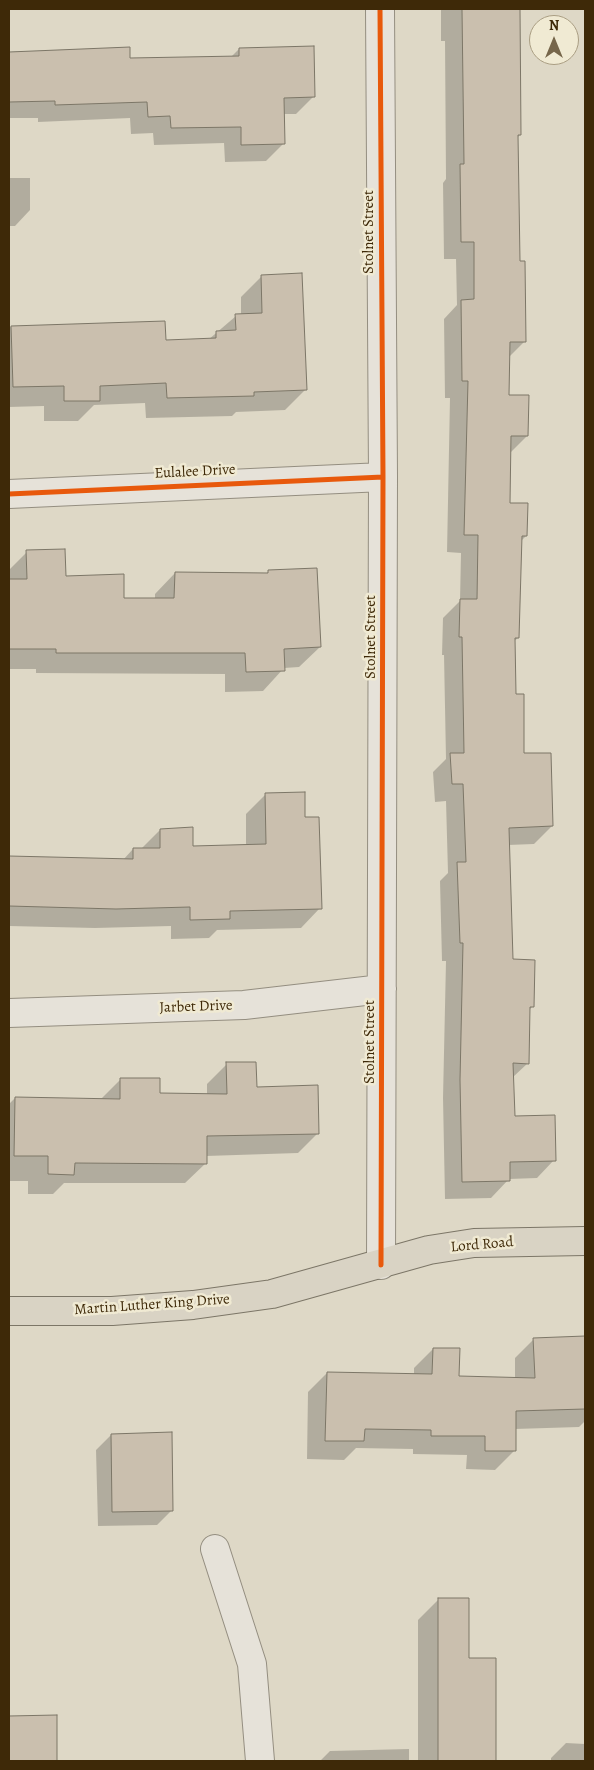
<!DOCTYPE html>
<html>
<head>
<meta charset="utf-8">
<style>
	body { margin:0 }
	#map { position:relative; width:594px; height:1770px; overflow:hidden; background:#ded8c6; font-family:Alegreya,serif }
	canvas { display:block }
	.frame { position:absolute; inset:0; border:10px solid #3e2908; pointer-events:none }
	.north { position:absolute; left:529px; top:15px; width:50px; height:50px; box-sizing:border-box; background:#f0ead3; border:1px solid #a99d82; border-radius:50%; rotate:0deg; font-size:14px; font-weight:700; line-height:20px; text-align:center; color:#3e2908 }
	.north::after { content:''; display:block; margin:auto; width:18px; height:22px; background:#76664a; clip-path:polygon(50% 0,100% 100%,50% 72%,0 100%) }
</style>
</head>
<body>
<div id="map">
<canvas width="594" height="1770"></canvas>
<div class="frame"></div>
<div class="north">N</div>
</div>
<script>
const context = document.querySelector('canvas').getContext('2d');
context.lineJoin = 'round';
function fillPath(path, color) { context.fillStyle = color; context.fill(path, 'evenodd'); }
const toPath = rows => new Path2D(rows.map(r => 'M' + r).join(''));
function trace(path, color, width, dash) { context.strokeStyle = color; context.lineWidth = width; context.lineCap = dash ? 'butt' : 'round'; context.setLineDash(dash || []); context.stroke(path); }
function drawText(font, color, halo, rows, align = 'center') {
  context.font = font + ' Alegreya,serif'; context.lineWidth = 5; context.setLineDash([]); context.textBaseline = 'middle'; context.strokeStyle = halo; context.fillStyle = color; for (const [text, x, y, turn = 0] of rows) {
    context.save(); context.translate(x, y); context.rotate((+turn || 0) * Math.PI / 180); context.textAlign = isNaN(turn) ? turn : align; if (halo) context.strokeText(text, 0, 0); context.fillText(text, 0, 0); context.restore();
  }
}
const shadow = toPath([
	[441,9,520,9,520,135,517,138,518,263,524,342,508,358,508,396,527,436,510,453,509,504,526,536,520,542,518,638,513,642,515,695,523,754,552,826,534,844,508,845,511,960,532,1007,529,1010,528,1063,512,1078,513,1117,554,1160,537,1178,509,1179,491,1198,445,1199,443,1098,446,961,442,961,440,881,448,873,446,801,435,802,433,772,446,759,444,655,442,655,443,618,460,601,461,553,447,552,450,398,445,398,444,319,457,305,456,259,444,259,443,183,446,179,445,41,441,41],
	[129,48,129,60,231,57,239,49,314,96,296,114,283,114,284,143,266,161,225,162,224,143,154,145,153,133,131,134,130,118,38,122,38,118,9,118,9,52],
	[9,178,30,178,30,210,15,226,9,226],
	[262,276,306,389,285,410,236,412,232,416,146,418,145,403,94,405,78,421,44,421,44,406,9,407,9,327,164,323,165,341,208,340,236,316,241,315,241,297],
	[27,552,64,577,123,599,155,599,155,594,175,573,266,574,269,571,320,647,299,667,284,668,263,691,225,692,225,674,36,673,36,669,9,669,9,570],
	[266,794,304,818,320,908,301,928,217,930,209,938,171,939,171,926,95,928,9,926,9,857,123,860,133,849,141,849,160,830,192,847,246,846,246,814],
	[227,1064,255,1088,318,1133,298,1153,206,1156,206,1163,185,1183,64,1183,53,1194,28,1194,28,1181,9,1181,9,1104,15,1098,100,1100,121,1079,159,1094,207,1095,207,1084],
	[585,1337,585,1421,579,1427,515,1429,514,1451,495,1470,466,1469,467,1455,413,1454,413,1449,356,1448,344,1460,307,1459,308,1392,327,1373,414,1375,414,1368,433,1349,458,1377,515,1379,515,1358,534,1339],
	[111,1435,172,1510,157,1525,98,1526,96,1450],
	[439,1599,468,1659,495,1659,495,1761,418,1761,418,1620],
	[55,1716,56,1761,9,1761,9,1717],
	[566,1743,585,1744,585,1761,551,1761,551,1758],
	[409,1749,409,1761,320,1761,330,1751]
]);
const building = toPath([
	[462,9,520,9,521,135,518,135,520,261,525,261,526,342,510,342,509,395,529,395,528,436,511,436,510,503,528,503,527,536,522,536,519,638,515,638,516,694,524,694,524,753,551,753,553,826,509,828,513,959,535,960,534,1007,530,1007,529,1064,513,1063,515,1116,555,1115,556,1161,510,1162,510,1181,462,1182,460,1080,463,943,460,943,457,862,466,862,463,784,452,784,450,753,464,753,462,637,459,637,460,599,477,599,478,535,464,535,468,381,462,381,461,300,474,299,474,242,461,242,460,164,464,164,462,9],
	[314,46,315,97,284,98,285,144,241,145,241,127,171,128,170,116,148,117,147,102,55,105,55,101,9,102,9,52,130,47,130,58,239,56,239,48,314,46],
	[302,273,307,390,254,392,254,396,167,398,166,383,100,386,100,401,64,401,64,386,13,387,11,326,165,321,166,340,216,338,216,331,236,330,235,314,262,313,261,275,302,273],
	[65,549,66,576,124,574,124,598,174,598,175,572,268,573,268,570,317,568,321,647,284,649,285,671,246,672,245,653,56,653,56,649,9,649,9,579,27,579,26,550,65,549],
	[305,792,305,817,319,817,322,909,230,911,230,919,190,920,190,907,116,909,9,906,9,856,133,859,133,848,160,848,160,829,193,827,193,846,266,844,265,793,305,792],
	[226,1062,256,1062,257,1087,318,1085,319,1134,207,1136,207,1164,75,1163,74,1175,48,1174,48,1156,14,1156,15,1097,120,1099,120,1078,160,1078,160,1093,227,1094,226,1062],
	[585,1336,585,1409,516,1411,516,1451,485,1451,485,1436,431,1436,431,1430,365,1429,364,1441,325,1441,327,1372,432,1374,433,1348,460,1348,459,1376,535,1378,533,1338,585,1336],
	[172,1432,173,1511,112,1512,111,1434,172,1432],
	[438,1598,469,1598,469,1658,496,1658,496,1761,438,1761,438,1598],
	[57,1715,57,1761,9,1761,9,1716,57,1715]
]);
const minor = toPath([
	[380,9,383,477,381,1265],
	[9,494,383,477],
	[9,1013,244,1005,382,989],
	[215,1549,252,1664,260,1761]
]);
const major = toPath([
	[9,1311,112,1311,193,1305,272,1294,429,1250,474,1243,585,1241]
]);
const cycleway = toPath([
	[380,9,383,477,381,1265],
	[9,494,383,477]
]);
const streetNames = [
	["Stolnet Street",369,232,-90],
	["Eulalee Drive",195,472,-3],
	["Stolnet Street",371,637,-90],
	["Jarbet Drive",196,1007,-2],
	["Stolnet Street",370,1042,-90],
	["Lord Road",482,1245,-5],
	["Martin Luther King Drive",152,1305,-4]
];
fillPath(shadow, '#0003');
fillPath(building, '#cabfae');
trace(building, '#7c7667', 1);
trace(minor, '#948e80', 30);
trace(major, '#7c7667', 30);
trace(minor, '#e6e2d9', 28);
trace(major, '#d9d3c4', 28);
trace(cycleway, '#e8590c', 5);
drawText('15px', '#3e2908', '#f0ead3', streetNames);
</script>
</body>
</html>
